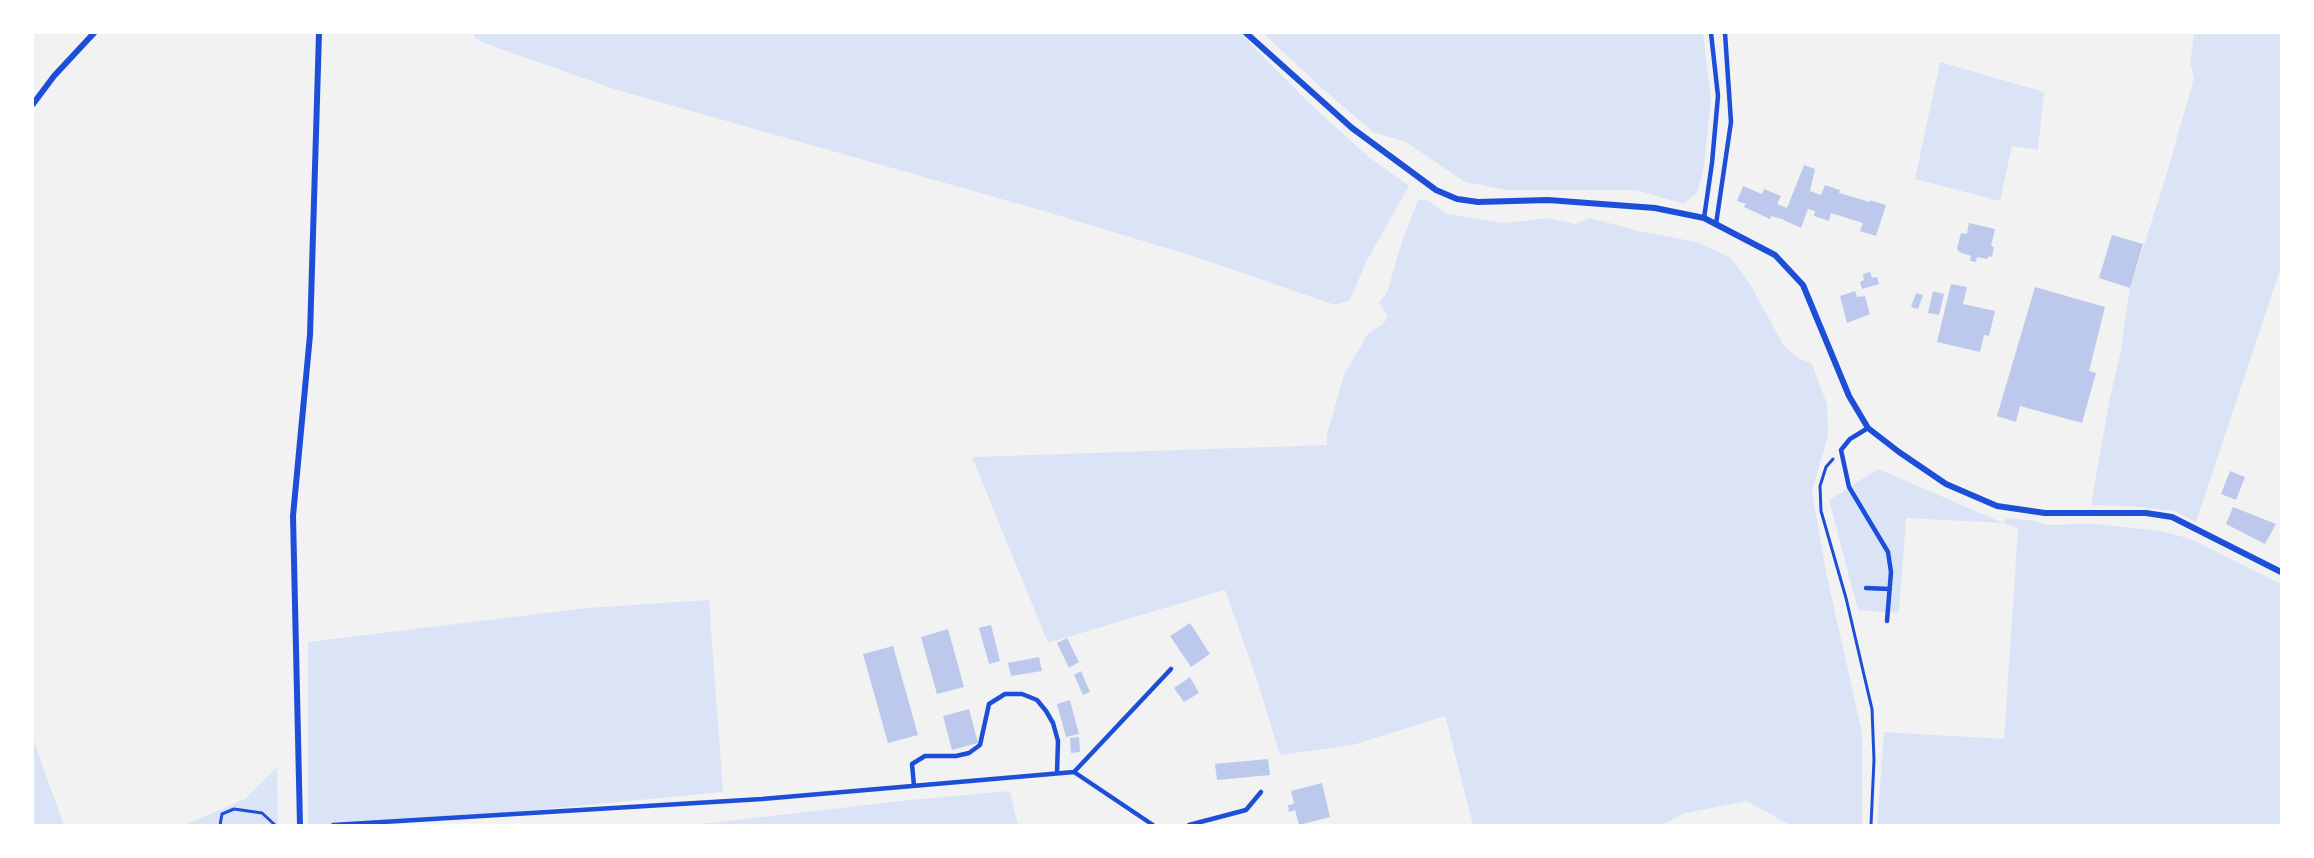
<!DOCTYPE html>
<html>
<head>
<meta charset="utf-8">
<style>
	body { margin:0 }
	#map { position:relative; width:2314px; height:858px; overflow:hidden; background:#f2f2f2; font-family:"IBM Plex Sans",sans-serif }
	canvas { display:block }
	.frame { position:absolute; inset:0; border:34px solid #fff; pointer-events:none }
</style>
</head>
<body>
<div id="map">
<canvas width="2314" height="858"></canvas>
<div class="frame"></div>
</div>
<script>
const context = document.querySelector('canvas').getContext('2d');
context.lineJoin = 'round';
function fillPath(path, color) { context.fillStyle = color; context.fill(path, 'evenodd'); }
const toPath = rows => new Path2D(rows.map(r => 'M' + r).join(''));
function trace(path, color, width, dash) { context.strokeStyle = color; context.lineWidth = width; context.lineCap = dash ? 'butt' : 'round'; context.setLineDash(dash || []); context.stroke(path); }
const green = toPath([
	[474,33,1240,33,1310,104,1369,157,1409,186,1366,262,1350,300,1335,305,1199,258,1047,212,614,89,484,43,474,37],
	[1263,33,1703,33,1711,99,1703,173,1697,192,1684,204,1636,190,1506,190,1465,182,1406,142,1373,132,1323,89],
	[2194,33,2281,33,2281,267,2196,522,2174,511,2130,506,2091,505,2110,397,2120,355,2130,288,2164,183,2194,78,2190,63],
	[1940,62,2044,92,2038,150,2012,146,2000,201,1915,179],
	[1418,200,1427,200,1447,214,1505,223,1549,218,1575,224,1590,218,1643,232,1697,242,1731,258,1750,284,1784,346,1798,358,1812,364,1827,404,1828,436,1812,491,1826,572,1862,733,1862,825,1790,825,1747,801,1685,813,1662,825,1473,825,1445,716,1353,745,1280,755,1257,680,1225,590,1048,643,972,457,1327,445,1327,434,1344,375,1368,334,1383,324,1388,317,1379,302,1387,293,1402,241],
	[1878,469,2003,523,2007,518,2035,521,2045,525,2096,524,2161,531,2191,539,2281,584,2281,825,1877,825,1884,732,2004,739,2018,528,2003,523,1906,518,1899,613,1858,610,1829,500],
	[709,600,723,792,378,825,308,825,308,642,587,608],
	[33,737,43,767,64,825,33,825],
	[277,767,278,825,184,825,245,799],
	[1010,791,1018,825,692,825,910,800]
]);
const building = toPath([
	[1804,165,1815,169,1810,191,1821,195,1825,185,1840,190,1839,193,1870,202,1870,200,1886,205,1876,236,1860,231,1863,223,1831,213,1829,221,1814,216,1815,211,1808,209,1801,228,1782,219,1771,216,1770,219,1744,207,1746,204,1737,201,1743,186,1762,194,1764,189,1781,196,1777,204,1787,208],
	[1969,223,1995,229,1991,246,1994,247,1992,257,1988,256,1988,259,1977,257,1976,262,1970,261,1971,256,1959,252,1957,249,1961,233,1967,234],
	[2112,235,2143,244,2130,288,2099,278],
	[1870,272,1872,278,1877,277,1879,284,1862,289,1860,282,1864,280,1863,274],
	[1951,284,1967,287,1963,304,1995,311,1989,336,1984,335,1980,352,1937,342],
	[2035,287,2105,307,2089,371,2096,373,2082,423,2020,406,2016,422,1997,416],
	[1855,291,1857,297,1865,296,1870,314,1847,323,1840,296],
	[1933,291,1944,294,1939,315,1928,313],
	[1916,293,1923,295,1918,309,1911,307],
	[2230,471,2245,477,2236,500,2221,494],
	[2233,507,2276,524,2265,544,2226,524],
	[1190,623,1210,654,1191,667,1170,636],
	[991,625,1000,661,989,664,979,628],
	[948,629,964,687,937,694,921,637],
	[1067,638,1079,662,1069,668,1057,643],
	[893,646,918,735,888,743,863,654],
	[1039,657,1042,671,1011,676,1008,663],
	[1081,671,1090,692,1083,695,1074,675],
	[1190,677,1199,693,1184,702,1174,688],
	[1070,700,1079,734,1066,737,1057,704],
	[969,709,978,743,952,750,943,716],
	[1079,737,1080,752,1071,753,1070,738],
	[1268,759,1270,775,1217,780,1215,764],
	[1322,783,1330,817,1299,825,1295,810,1289,812,1288,805,1294,804,1291,791]
]);
const path = toPath([
	[1833,459,1826,467,1820,486,1821,511,1846,598,1872,709,1874,760,1871,825],
	[220,825,222,814,234,809,262,813,275,825]
]);
const service = toPath([
	[1704,218,1712,163,1718,96,1711,33],
	[1716,224,1731,122,1725,33],
	[1868,428,1850,439,1841,450,1849,487,1888,552,1891,572,1887,621],
	[1866,588,1890,589],
	[1074,772,1171,669],
	[914,786,912,764,925,756,956,756,969,753,980,745,989,704,1005,694,1022,694,1037,700,1046,711,1053,723,1058,741,1057,773],
	[333,825,762,799,1074,772,1153,825],
	[1189,825,1246,810,1261,792]
]);
const minor = toPath([
	[1246,33,1352,128,1436,190,1457,199,1478,202,1548,200,1655,208,1704,218,1775,255,1803,285,1849,396,1868,428,1899,452,1946,484,1997,506,2045,513,2146,513,2172,517,2281,572],
	[33,104,54,76,94,33],
	[300,825,293,516,310,335,319,33]
]);
fillPath(green, '#dbe4f7');
fillPath(building, '#bdc9ec');
trace(path, '#1d4ed8', 3);
trace(service, '#1d4ed8', 4.5);
trace(minor, '#1d4ed8', 6);
</script>
</body>
</html>
